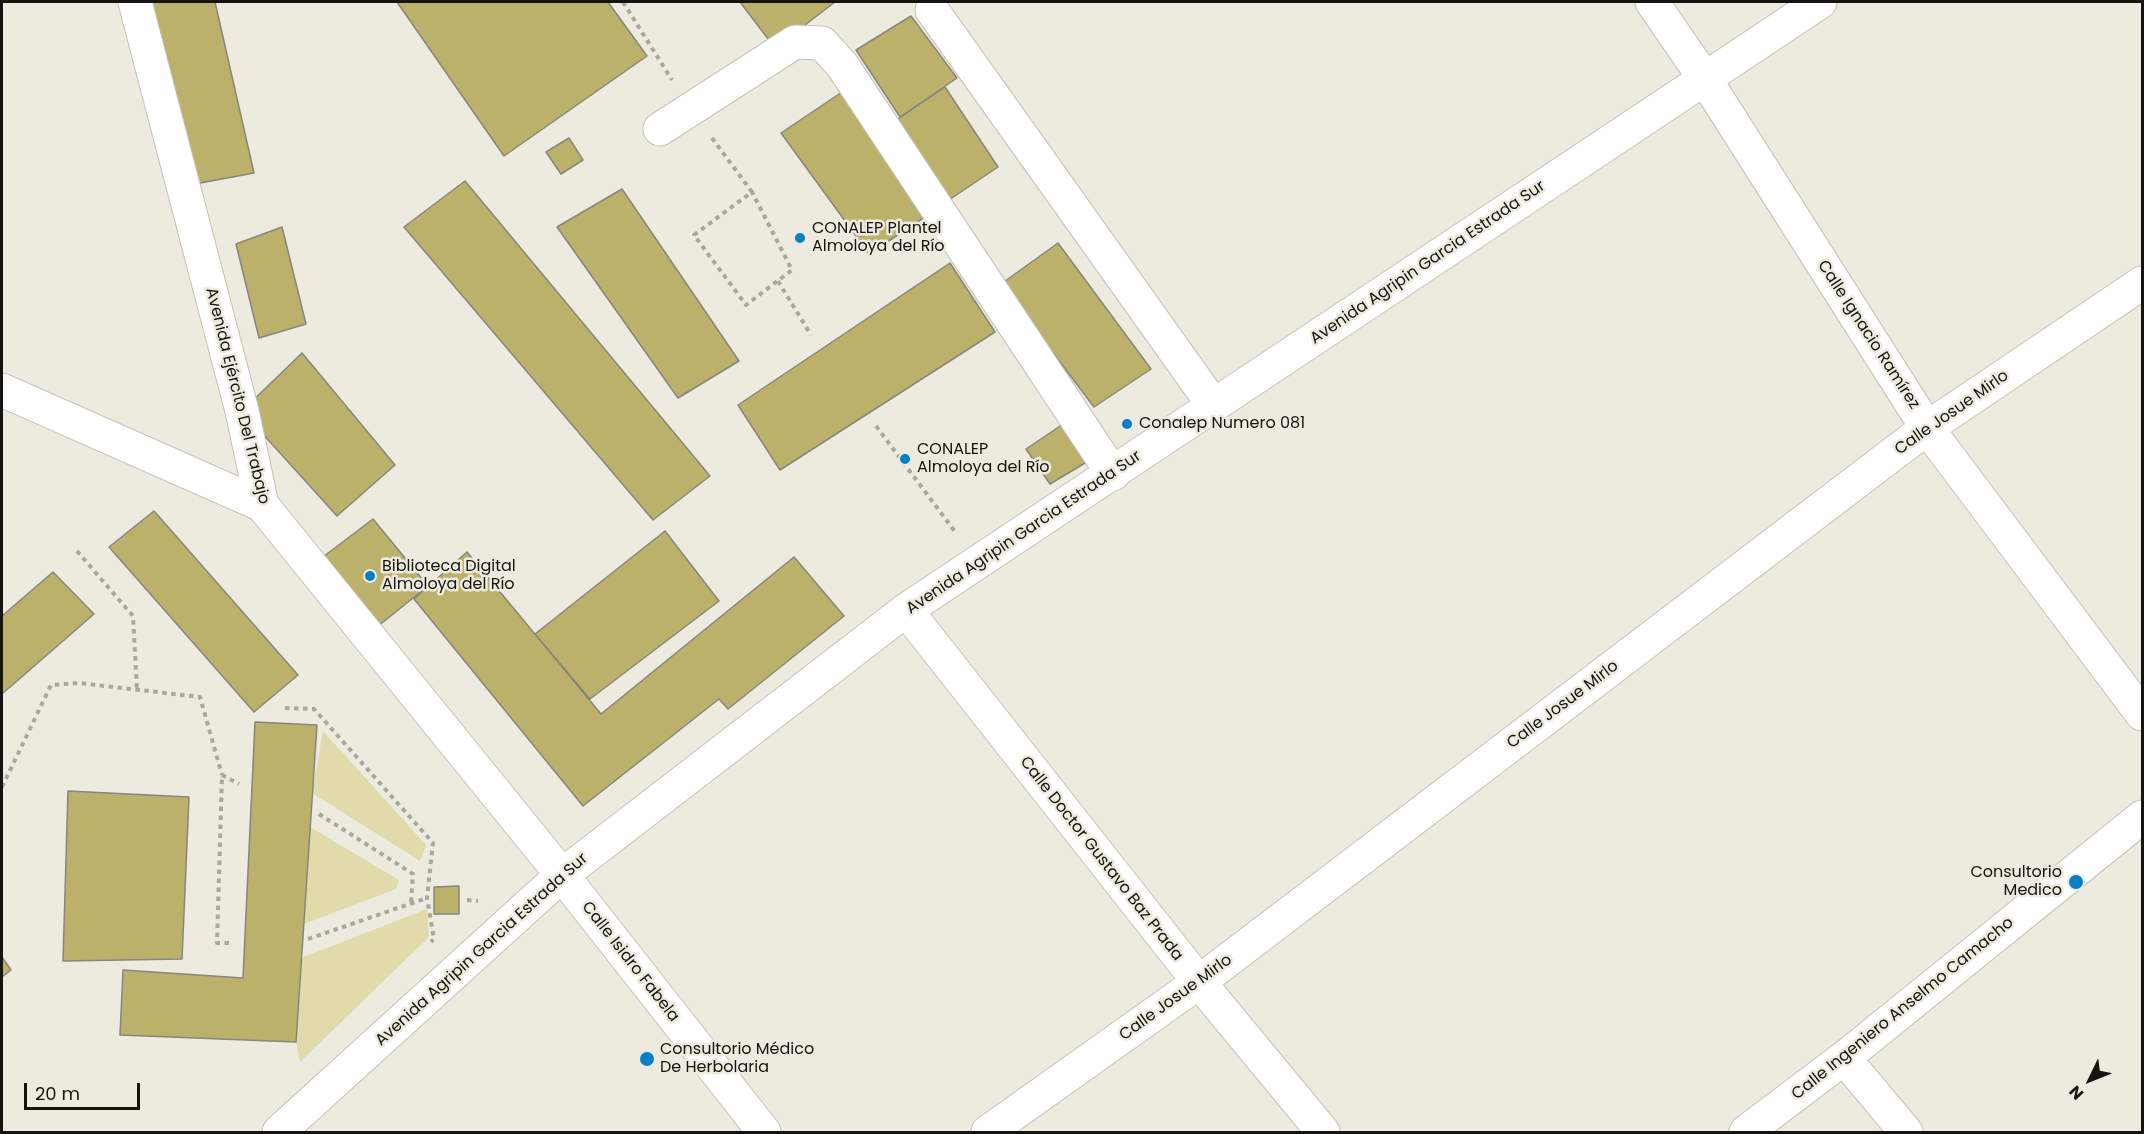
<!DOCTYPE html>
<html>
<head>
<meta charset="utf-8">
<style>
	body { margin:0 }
	#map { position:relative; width:2144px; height:1134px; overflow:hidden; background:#edebdf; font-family:Poppins,sans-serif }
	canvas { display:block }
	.frame { position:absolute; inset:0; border:3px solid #151410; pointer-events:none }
	.north { position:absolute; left:2060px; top:1050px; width:60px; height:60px; -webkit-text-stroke:4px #edebdf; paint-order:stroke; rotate:227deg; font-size:16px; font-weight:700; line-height:24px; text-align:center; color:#151410 }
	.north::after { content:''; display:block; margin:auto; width:21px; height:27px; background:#151410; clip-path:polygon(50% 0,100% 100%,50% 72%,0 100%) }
	.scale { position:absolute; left:24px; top:1083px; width:116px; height:27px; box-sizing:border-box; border:3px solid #151410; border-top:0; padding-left:8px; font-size:18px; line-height:21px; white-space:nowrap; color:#151410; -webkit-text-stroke:4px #edebdf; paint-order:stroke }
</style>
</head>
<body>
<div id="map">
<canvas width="2144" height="1134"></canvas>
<div class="frame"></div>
<div class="north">N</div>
<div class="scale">20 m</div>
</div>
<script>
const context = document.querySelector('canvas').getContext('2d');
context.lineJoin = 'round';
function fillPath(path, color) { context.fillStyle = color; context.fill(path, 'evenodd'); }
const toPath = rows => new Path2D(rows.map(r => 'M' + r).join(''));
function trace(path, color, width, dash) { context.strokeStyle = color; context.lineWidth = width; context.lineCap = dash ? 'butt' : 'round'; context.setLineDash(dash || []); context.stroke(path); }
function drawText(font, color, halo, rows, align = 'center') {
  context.font = font + ' Poppins,sans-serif'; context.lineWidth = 5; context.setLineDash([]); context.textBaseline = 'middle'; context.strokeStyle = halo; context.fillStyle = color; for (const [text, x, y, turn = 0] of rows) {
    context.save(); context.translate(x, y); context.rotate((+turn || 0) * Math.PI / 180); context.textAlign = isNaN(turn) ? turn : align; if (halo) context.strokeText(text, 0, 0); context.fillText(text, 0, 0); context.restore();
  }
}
const green = toPath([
	[323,731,426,845,420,861,312,793],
	[310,827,399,880,396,889,304,924],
	[427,909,429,937,300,1062,296,1042,301,958]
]);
const building = toPath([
	[135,2,215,2,254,173,184,186,135,2],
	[397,2,608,2,647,56,504,156,397,2],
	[740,2,835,2,775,48,740,2],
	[911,16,957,78,900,117,856,50,911,16],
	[945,87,998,167,946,202,895,121,945,87],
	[842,92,928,215,869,254,781,133,842,92],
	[569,138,583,160,561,174,546,152,569,138],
	[465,181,710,476,653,520,404,227,465,181],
	[622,189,739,361,678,398,557,227,622,189],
	[282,227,306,324,259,338,236,244,282,227],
	[1058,243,1151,369,1094,407,1001,284,1058,243],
	[950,263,995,332,780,470,738,405,950,263],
	[302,353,395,465,337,516,242,411,302,353],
	[1075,416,1100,454,1050,484,1026,449,1075,416],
	[154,511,298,675,254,712,109,547,154,511],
	[373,519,428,586,367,635,311,566,373,519],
	[665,531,719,601,590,699,535,634,665,531],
	[467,552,601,714,794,557,844,616,728,709,719,699,583,806,414,599,467,552],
	[53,572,94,614,2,694,2,616,53,572],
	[255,722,317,725,296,1042,120,1035,123,970,243,978,255,722],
	[68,791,189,797,182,959,63,961,68,791],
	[459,886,459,914,434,914,434,887,459,886],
	[2,957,11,970,2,977,2,957]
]);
const path = toPath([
	[623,2,672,80],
	[712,138,752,192,694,235,746,305,792,270,752,192],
	[778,281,811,335],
	[876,426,956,533],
	[77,551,133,616,137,690],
	[285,708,314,709,433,843,427,898,434,939,431,942],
	[2,787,51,685,79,683,200,697,222,775],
	[319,814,413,874,411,903],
	[467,900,478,901],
	[308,939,427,898],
	[229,943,217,943,222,775,239,784]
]);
const minor = toPath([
	[135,2,242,411,262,505,562,875,764,1132],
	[1652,2,1705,79,1927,428,2142,714],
	[932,10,1214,406],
	[660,129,795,42,822,43,842,65,1113,474],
	[2,390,262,505],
	[906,610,1199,982,1323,1132],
	[1844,1058,1906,1132],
	[279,1132,562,875,906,610,1820,2],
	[988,1132,1199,982,1927,428,2142,283],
	[1746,1132,1844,1058,2142,817]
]);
const markers = [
	[800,238,6,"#0380c8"],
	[1127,424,6,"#0380c8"],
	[905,459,6,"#0380c8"],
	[370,576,6,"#0380c8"],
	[2076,882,8,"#0380c8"],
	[647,1059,8,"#0380c8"]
];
const poiNames = [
	["CONALEP Plantel",812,229],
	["Almoloya del Río",812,247],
	["Conalep Numero 081",1139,424],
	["CONALEP",917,450],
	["Almoloya del Río",917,468],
	["Biblioteca Digital",382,567],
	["Almoloya del Río",382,585],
	["Consultorio",2062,873,"right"],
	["Medico",2062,891,"right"],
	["Consultorio Médico",660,1050],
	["De Herbolaria",660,1068]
];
const streetNames = [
	["Avenida Agripin Garcia Estrada Sur",1428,263,-34],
	["Calle Ignacio Ramírez",1868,335,57],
	["Avenida Ejército Del Trabajo",237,396,76],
	["Calle Josue Mirlo",1952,413,-35],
	["Avenida Agripin Garcia Estrada Sur",1024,533,-34],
	["Calle Josue Mirlo",1563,705,-37],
	["Calle Doctor Gustavo Baz Prada",1101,859,52],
	["Avenida Agripin Garcia Estrada Sur",482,950,-42],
	["Calle Isidro Fabela",630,962,52],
	["Calle Josue Mirlo",1176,998,-36],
	["Calle Ingeniero Anselmo Camacho",1903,1009,-39]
];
fillPath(green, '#e1daaa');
fillPath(building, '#bcb16a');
trace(building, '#88867c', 1.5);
trace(minor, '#c4c3b7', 35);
trace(path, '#a9a79e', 4, [4.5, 4.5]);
trace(minor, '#fff', 33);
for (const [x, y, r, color] of markers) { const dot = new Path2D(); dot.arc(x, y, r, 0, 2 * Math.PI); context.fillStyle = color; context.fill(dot); trace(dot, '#edebdf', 2); }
drawText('16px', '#151410', '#edebdf', poiNames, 'left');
drawText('16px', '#151410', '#edebdf', streetNames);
</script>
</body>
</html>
